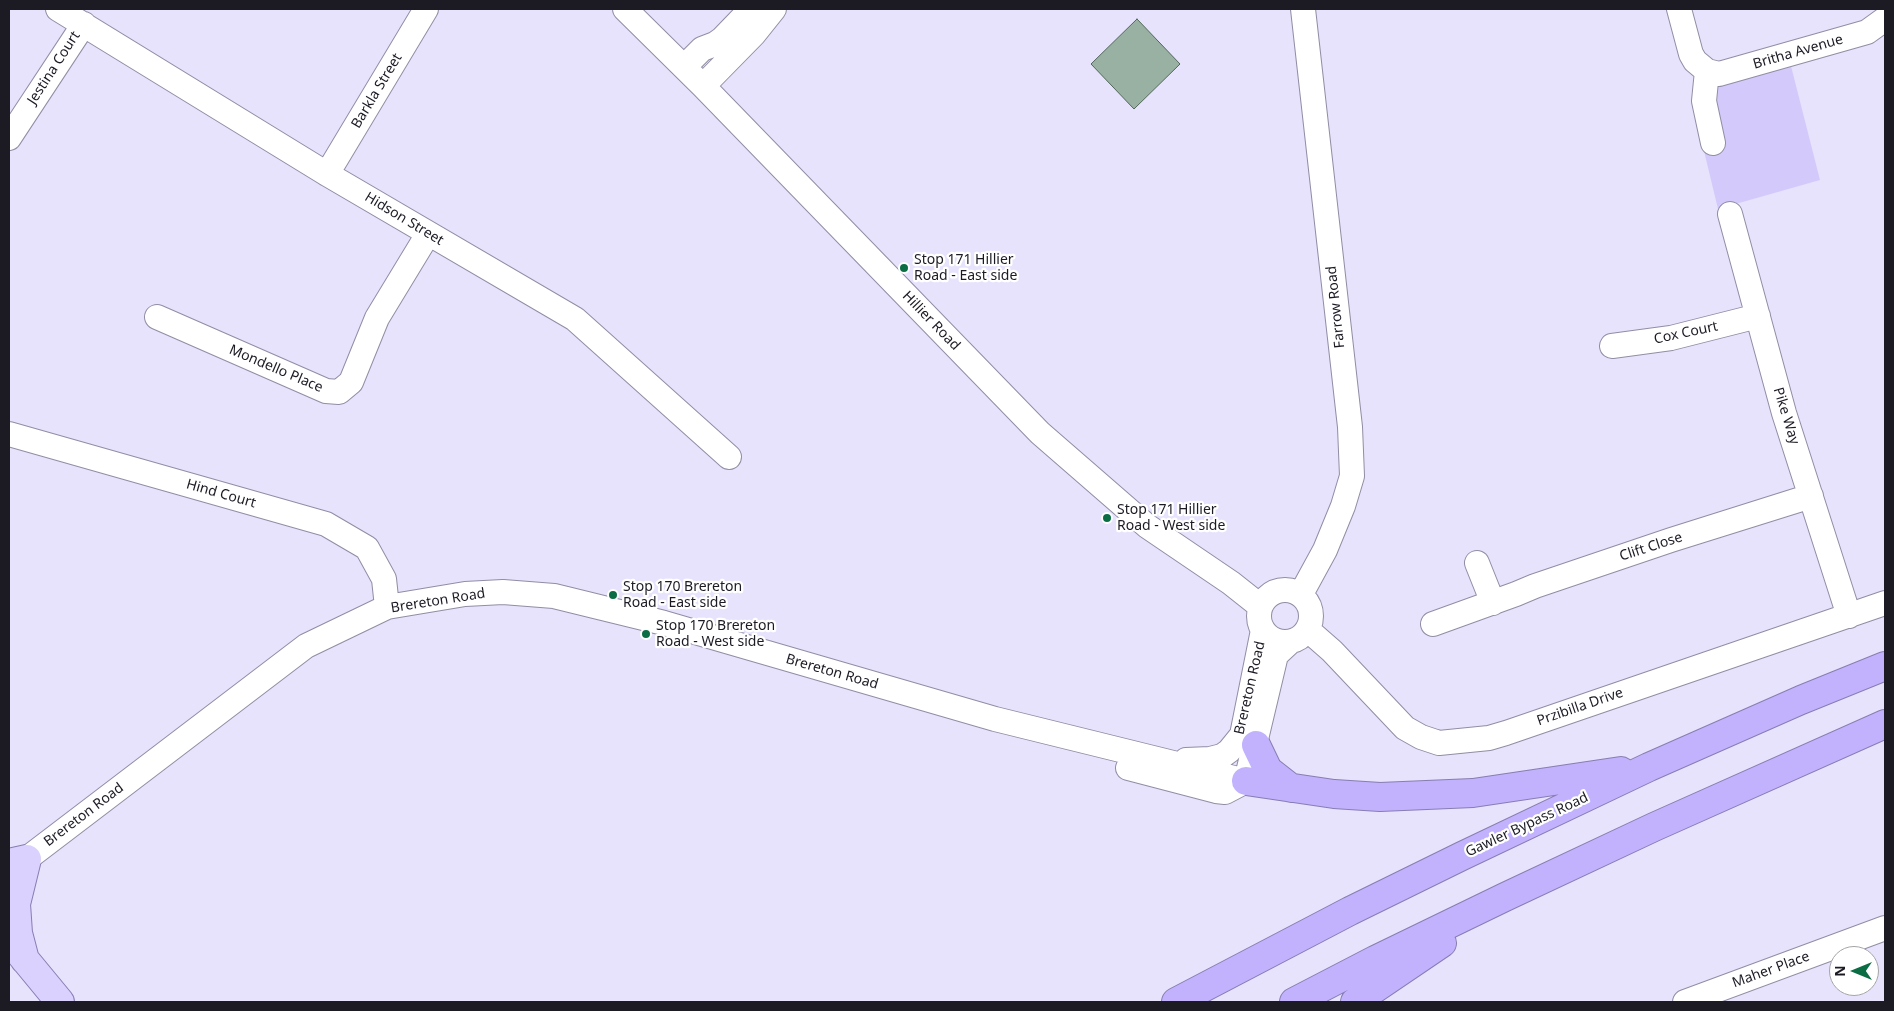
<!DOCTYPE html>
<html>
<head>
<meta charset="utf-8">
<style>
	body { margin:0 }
	#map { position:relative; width:1894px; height:1011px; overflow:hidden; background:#e7e3fc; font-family:"Noto Sans",sans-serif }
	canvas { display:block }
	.frame { position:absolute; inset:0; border:10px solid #1c1b24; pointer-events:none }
	.north { position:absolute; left:1829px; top:946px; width:50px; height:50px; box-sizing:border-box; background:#fff; border:1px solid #a4a4a7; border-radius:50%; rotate:270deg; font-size:14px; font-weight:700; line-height:20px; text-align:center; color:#1c1b24 }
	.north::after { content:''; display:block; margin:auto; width:18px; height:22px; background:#0b6d43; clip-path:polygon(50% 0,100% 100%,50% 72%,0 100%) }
</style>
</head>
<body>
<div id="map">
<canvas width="1894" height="1011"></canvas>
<div class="frame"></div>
<div class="north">N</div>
</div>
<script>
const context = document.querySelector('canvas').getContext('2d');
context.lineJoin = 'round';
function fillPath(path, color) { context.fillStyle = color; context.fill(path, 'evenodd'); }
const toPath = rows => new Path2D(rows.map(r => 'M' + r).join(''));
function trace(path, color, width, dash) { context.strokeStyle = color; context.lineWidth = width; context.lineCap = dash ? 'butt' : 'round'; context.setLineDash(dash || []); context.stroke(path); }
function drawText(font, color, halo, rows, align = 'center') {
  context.font = font + ' "Noto Sans",sans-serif'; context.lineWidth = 4.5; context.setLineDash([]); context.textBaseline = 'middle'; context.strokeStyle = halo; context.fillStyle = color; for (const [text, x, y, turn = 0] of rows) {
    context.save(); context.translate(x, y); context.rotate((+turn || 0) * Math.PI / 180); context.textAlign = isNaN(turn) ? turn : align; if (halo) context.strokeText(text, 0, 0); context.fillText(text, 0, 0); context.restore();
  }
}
const green = toPath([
	[1791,66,1820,180,1718,209,1704,151,1723,146,1713,106,1715,88,1719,85]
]);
const building = toPath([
	[1137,19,1180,64,1134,109,1091,64,1137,19]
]);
const minor = toPath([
	[58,9,327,174,575,319,729,457],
	[625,9,703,86,1040,433,1147,526,1231,583,1260,606],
	[1679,9,1691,54,1695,61,1707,71,1719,74,1867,32,1885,19],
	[684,67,702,49,715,44,722,39,751,9],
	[1707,71,1704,101,1713,143],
	[703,86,754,34,774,9],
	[9,138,84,24],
	[327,174,426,9],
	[1730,214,1784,413,1849,616],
	[157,317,326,391,339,392,351,382,377,318,428,234],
	[1612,346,1671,338,1758,316],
	[9,434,326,524,367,548,384,579,387,607],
	[1477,563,1493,603],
	'1259 616a26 26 0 1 1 52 0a26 26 0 1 1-52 0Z',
	[1301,594,1325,550,1343,506,1352,476,1350,427,1303,9],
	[1433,624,1516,594,1535,586,1671,540,1811,496],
	[1308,630,1332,651,1405,728,1421,737,1439,743,1489,738,1506,733,1885,603],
	[1186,760,1210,759,1222,756,1229,751,1242,735,1263,630],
	[1128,768,1216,791,1225,792,1246,781,1276,655,1290,642],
	[12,870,306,646,387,607,465,594,503,592,554,596,664,623,995,719,1246,781],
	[1685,1002,1885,928]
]);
const major = toPath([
	[9,863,27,859,16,904,18,933,25,960],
	[13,945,60,1002]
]);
const highway = toPath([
	[1256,745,1268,770,1291,788],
	[1246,781,1334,794,1380,797,1473,793,1621,771],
	[1176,1002,1350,911,1462,856,1649,767,1801,700,1885,666],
	[1294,1002,1375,960,1505,897,1654,827,1885,724],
	[1355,1002,1442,943]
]);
const markers = [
	[904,268,5,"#0b6d43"],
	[1107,518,5,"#0b6d43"],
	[613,595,5,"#0b6d43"],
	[646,634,5,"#0b6d43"]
];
const streetNames = [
	["Britha Avenue",1798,52,-16],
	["Jestina Court",54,68,-57],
	["Barkla Street",377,91,-59],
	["Hidson Street",404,219,31],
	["Farrow Road",1336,307,-96],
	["Hillier Road",931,321,46],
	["Cox Court",1686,333,-12],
	["Mondello Place",276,369,23],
	["Pike Way",1786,416,73],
	["Hind Court",221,494,16],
	["Clift Close",1651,547,-18],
	["Brereton Road",438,601,-9],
	["Brereton Road",832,672,16],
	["Brereton Road",1250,688,-77],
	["Przibilla Drive",1580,707,-19],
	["Brereton Road",84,815,-37],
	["Gawler Bypass Road",1527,825,-25],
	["Maher Place",1771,970,-20]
];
const poiNames = [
	["Stop 171 Hillier",914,260],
	["Road - East side",914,276],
	["Stop 171 Hillier",1117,510],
	["Road - West side",1117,526],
	["Stop 170 Brereton",623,587],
	["Road - East side",623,603],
	["Stop 170 Brereton",656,626],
	["Road - West side",656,642]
];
fillPath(green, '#d3cafb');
fillPath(building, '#99b1a2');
trace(building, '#516759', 1);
trace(minor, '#918da4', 26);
trace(major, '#887db2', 30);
trace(highway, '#887db2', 30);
trace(minor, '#fff', 24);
trace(major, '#dad1fe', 28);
trace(highway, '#c2b2fe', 28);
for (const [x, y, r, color] of markers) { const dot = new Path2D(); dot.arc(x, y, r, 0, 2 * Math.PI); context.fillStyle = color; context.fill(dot); trace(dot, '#fff', 2); }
drawText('14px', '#1c1b24', '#fff', streetNames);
drawText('14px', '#1c1b24', '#fff', poiNames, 'left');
</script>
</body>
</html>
